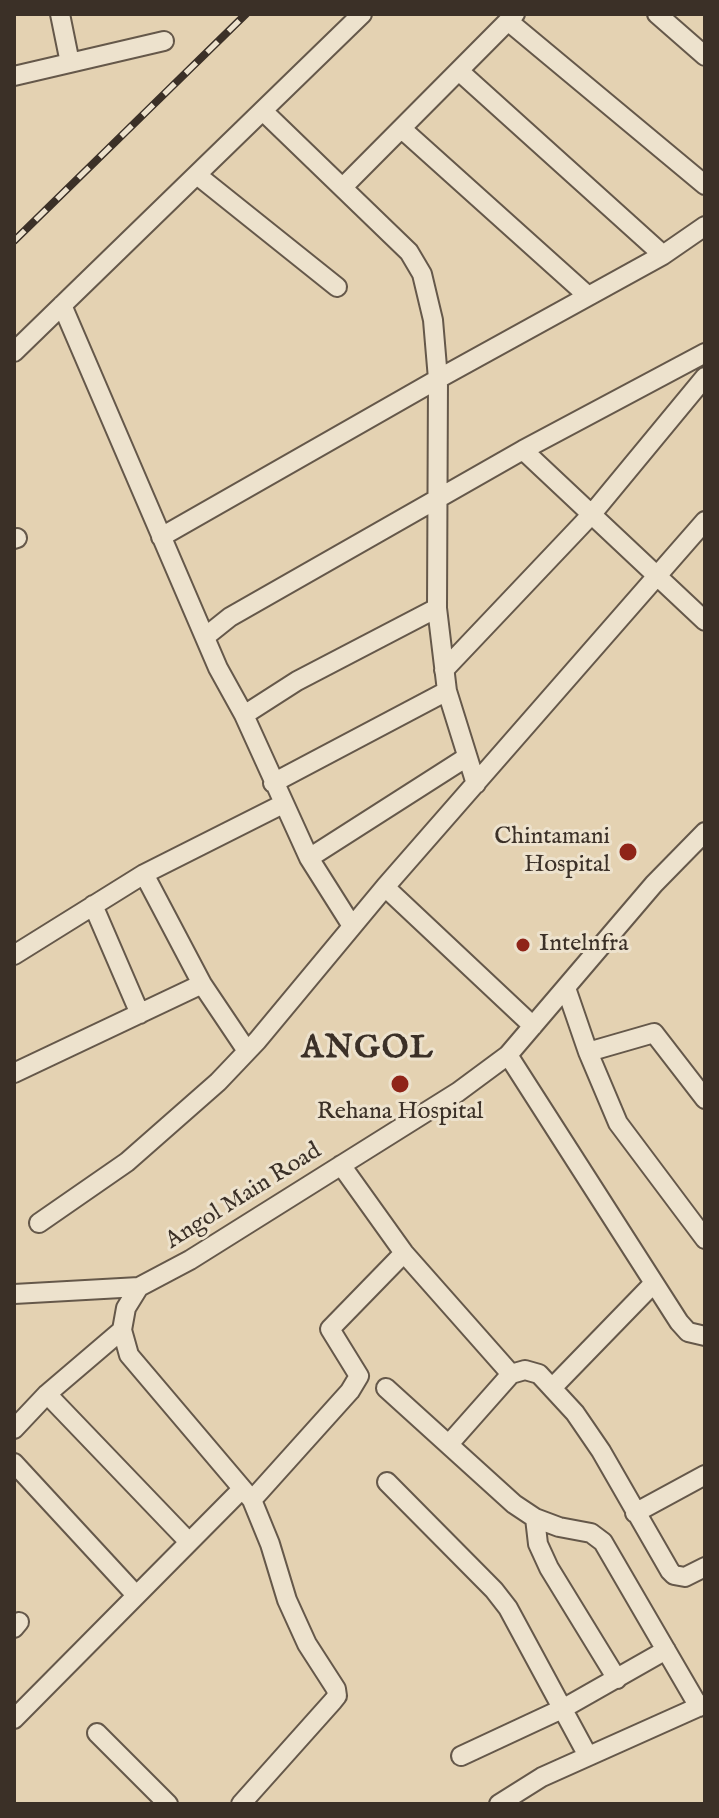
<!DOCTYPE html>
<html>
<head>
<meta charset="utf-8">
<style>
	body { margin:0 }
	#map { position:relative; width:719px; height:1818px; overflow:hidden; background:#e4d2b2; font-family:"IM FELL English",serif }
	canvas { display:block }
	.frame { position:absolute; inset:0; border:16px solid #3b3027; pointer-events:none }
</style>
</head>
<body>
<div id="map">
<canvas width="719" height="1818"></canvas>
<div class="frame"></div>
</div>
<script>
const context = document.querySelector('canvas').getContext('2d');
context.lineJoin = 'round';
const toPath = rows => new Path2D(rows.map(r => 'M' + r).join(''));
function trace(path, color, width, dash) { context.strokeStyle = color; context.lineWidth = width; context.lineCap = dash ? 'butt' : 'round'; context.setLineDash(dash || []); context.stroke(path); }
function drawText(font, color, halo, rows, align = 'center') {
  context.font = font + ' "IM FELL English",serif'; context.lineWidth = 6; context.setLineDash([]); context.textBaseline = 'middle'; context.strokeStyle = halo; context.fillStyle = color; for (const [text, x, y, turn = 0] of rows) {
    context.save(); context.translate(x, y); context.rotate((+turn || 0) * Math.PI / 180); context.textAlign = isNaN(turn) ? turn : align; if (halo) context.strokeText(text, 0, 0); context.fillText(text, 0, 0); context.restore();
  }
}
const minor = toPath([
	[60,14,70,63],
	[657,14,705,56],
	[508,21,705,185],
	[459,71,663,255],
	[14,76,164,41],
	[263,111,409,252,422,274,433,320,438,379,437,608,447,691,476,784],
	[402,129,588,296],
	[197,175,337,287],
	[344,186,515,14],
	[62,305,218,668,244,715,309,858,352,926],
	[14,352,362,14],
	[523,450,705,621],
	[161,537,438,379,663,255,705,226],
	[14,539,17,538],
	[205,637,230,617,523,450,705,353],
	[444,670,591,515,705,377],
	[244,715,297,681,437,608],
	[273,783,447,691],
	[309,858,467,757],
	[144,874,202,984,247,1051],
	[385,887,533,1026],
	[93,905,140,1014],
	[14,955,144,874,283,804],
	[566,988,588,1052,618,1123,705,1239],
	[588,1052,654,1033,705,1099],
	[508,1055,679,1322,688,1332,705,1336],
	[14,1073,202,984],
	[341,1165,404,1253,511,1374],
	[39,1223,127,1162,218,1082,257,1041,385,887,705,521],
	[139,1287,126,1308,122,1330,129,1355,252,1500,270,1544,287,1600,307,1644,336,1689,337,1696,333,1701,241,1804],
	[14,1294,139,1287,190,1260,458,1092,508,1055,654,884,705,832],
	[553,1387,654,1283],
	[386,1388,514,1504,535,1518,559,1527,591,1533,603,1542,699,1707],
	[47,1394,189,1542],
	[14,1429,47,1394,122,1330],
	[449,1444,511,1374,525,1370,539,1374,575,1413,601,1451,670,1571,674,1575,685,1577,705,1567],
	[14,1463,135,1594],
	[387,1482,494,1590,508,1608,588,1756],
	[252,1500,350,1391,359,1376,330,1329,404,1253],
	[635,1513,705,1475],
	[535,1518,538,1544,549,1568,617,1679],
	[14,1628,19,1622],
	[14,1719,242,1489],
	[97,1733,168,1804],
	[461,1756,564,1708,666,1650],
	[499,1804,542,1777,705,1704]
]);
const rail = toPath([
	[14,241,246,14]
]);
const markers = [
	[628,852,10,"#8f2418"],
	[523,945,8,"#8f2418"],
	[400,1084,10,"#8f2418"]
];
const poiNames = [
	["Chintamani",610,838],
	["Hospital",610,866],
	["Intelnfra",539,945,"left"],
	["Rehana Hospital",400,1113,"center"]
];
const streetNames = [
	["Angol Main Road",244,1197,-32]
];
const districtNames = [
	["ANGOL",368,1050]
];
trace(minor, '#65584a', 22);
trace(minor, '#ede2cd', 18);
trace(rail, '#3b3027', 8);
trace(rail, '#ede2cd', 5, [15]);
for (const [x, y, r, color] of markers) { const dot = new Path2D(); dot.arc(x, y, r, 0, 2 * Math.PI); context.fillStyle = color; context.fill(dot); trace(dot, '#ede2cd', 3); }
drawText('24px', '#3b3027', '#ede2cd', poiNames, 'right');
drawText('24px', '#3b3027', '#ede2cd', streetNames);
context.letterSpacing = '2px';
drawText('bold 32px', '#3b3027', '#ede2cd', districtNames);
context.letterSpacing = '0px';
</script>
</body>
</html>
